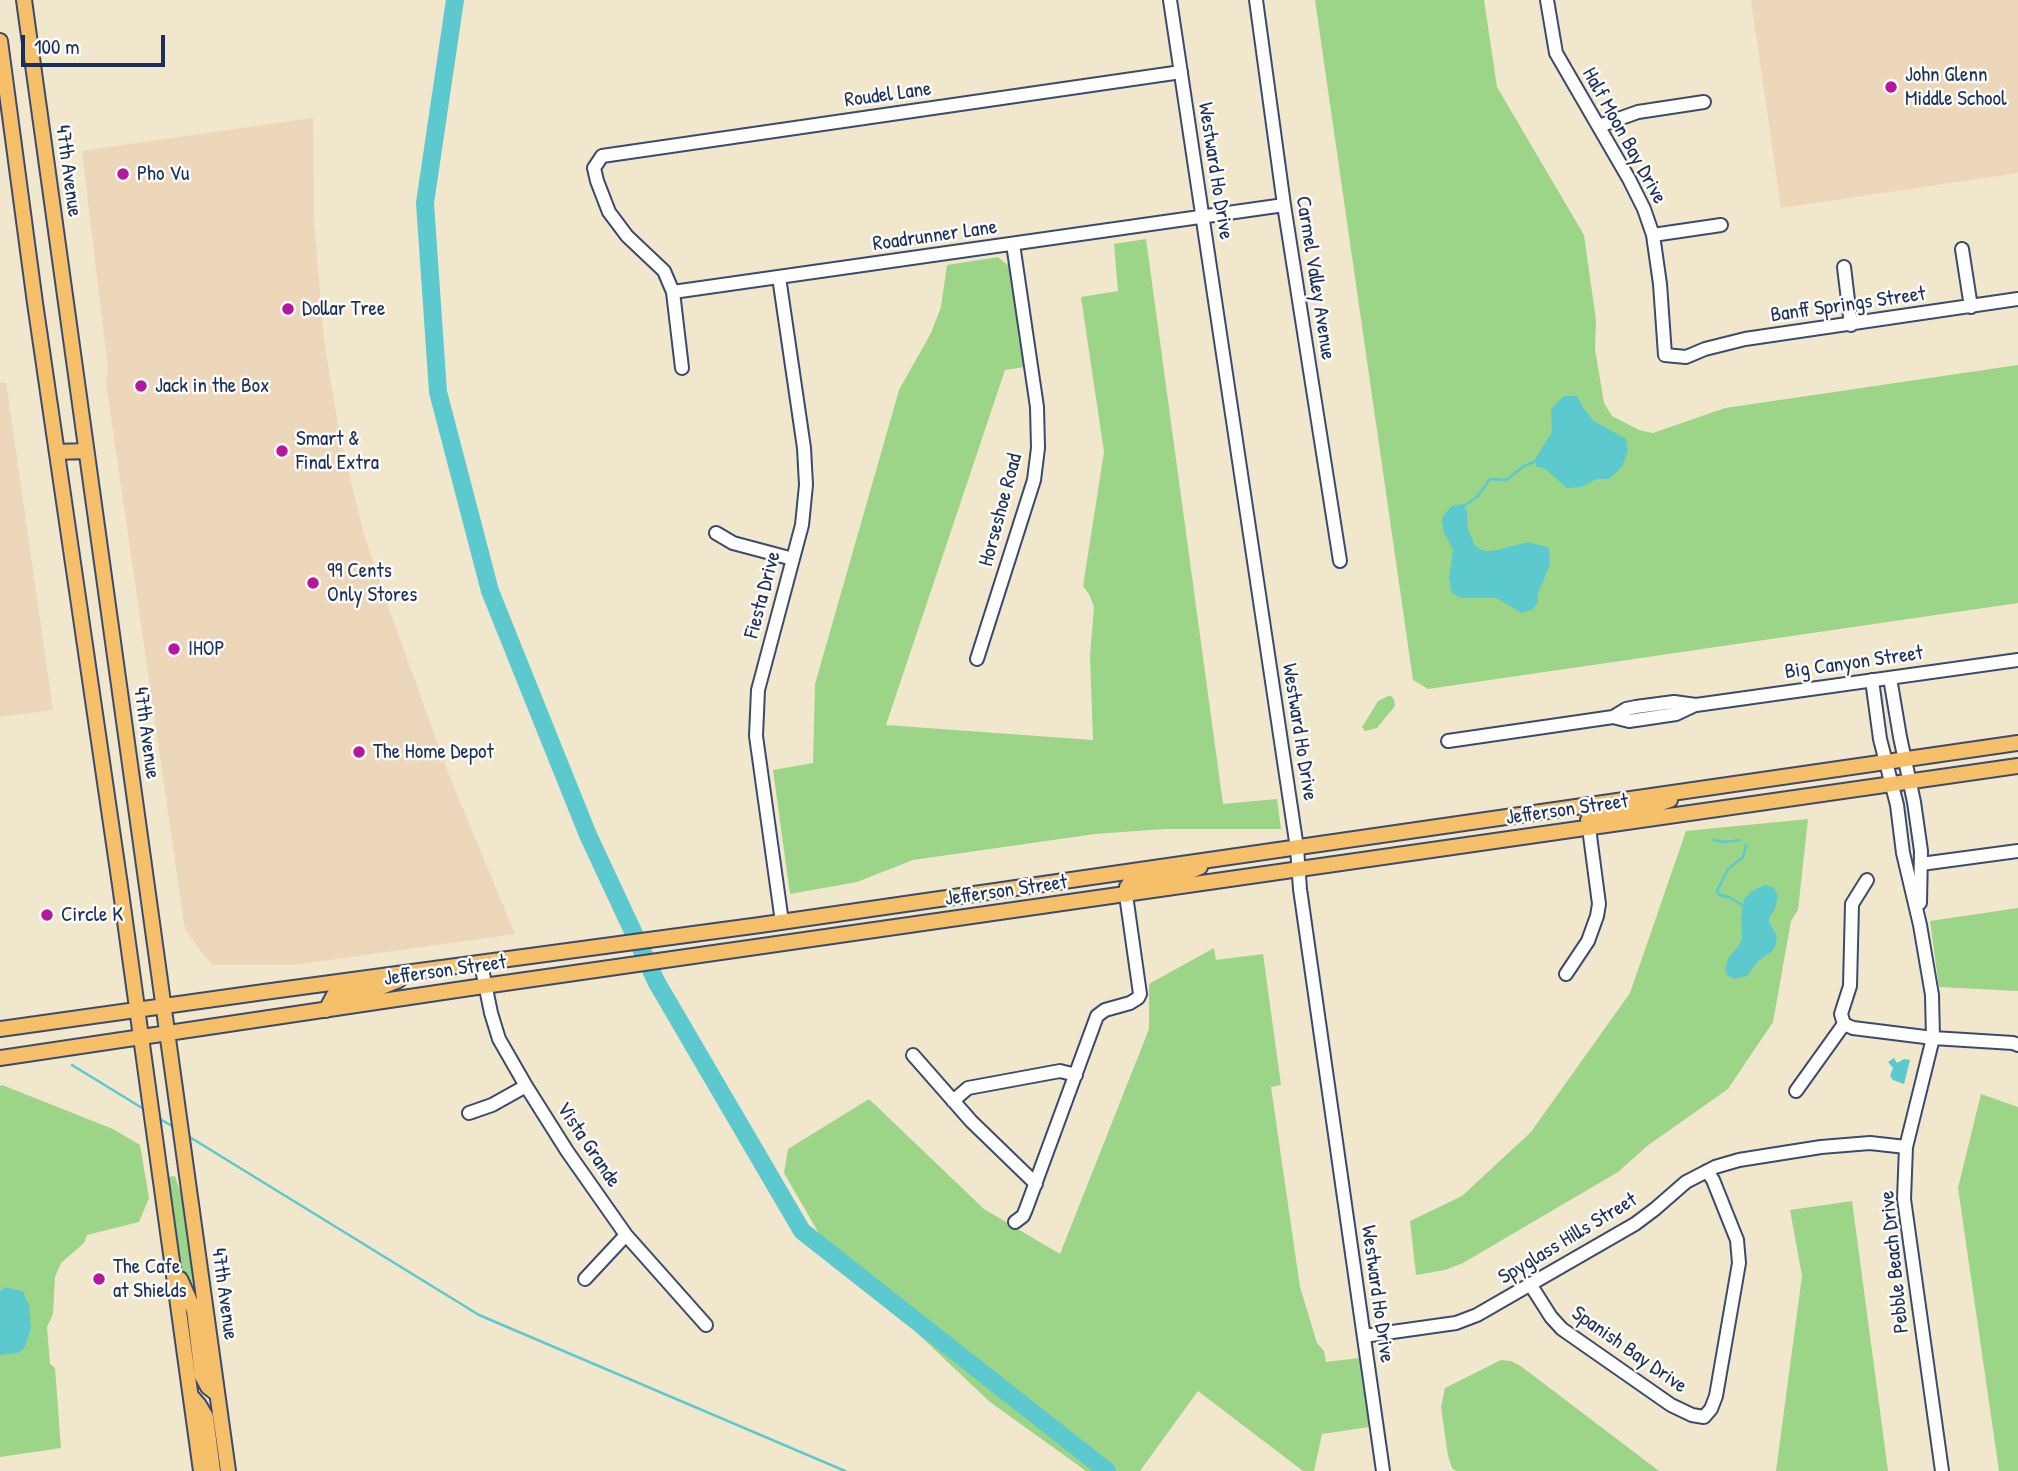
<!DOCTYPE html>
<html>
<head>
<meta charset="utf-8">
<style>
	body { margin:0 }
	#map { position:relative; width:2018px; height:1471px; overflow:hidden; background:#f1e7cc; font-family:"Patrick Hand",sans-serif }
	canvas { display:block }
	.scale { position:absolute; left:21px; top:35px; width:144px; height:32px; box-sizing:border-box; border:4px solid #1b2f5e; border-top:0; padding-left:9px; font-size:21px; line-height:24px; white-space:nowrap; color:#1b2f5e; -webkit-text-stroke:5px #fdfcf7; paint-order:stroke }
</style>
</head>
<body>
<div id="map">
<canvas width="2018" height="1471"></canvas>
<div class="scale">100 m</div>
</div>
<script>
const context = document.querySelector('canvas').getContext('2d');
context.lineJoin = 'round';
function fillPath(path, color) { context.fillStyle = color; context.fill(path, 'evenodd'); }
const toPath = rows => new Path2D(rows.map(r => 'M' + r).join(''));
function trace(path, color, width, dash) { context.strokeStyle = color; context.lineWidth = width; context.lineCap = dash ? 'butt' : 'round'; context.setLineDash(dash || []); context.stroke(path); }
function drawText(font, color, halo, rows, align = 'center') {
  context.font = font + ' "Patrick Hand",sans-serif'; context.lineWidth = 5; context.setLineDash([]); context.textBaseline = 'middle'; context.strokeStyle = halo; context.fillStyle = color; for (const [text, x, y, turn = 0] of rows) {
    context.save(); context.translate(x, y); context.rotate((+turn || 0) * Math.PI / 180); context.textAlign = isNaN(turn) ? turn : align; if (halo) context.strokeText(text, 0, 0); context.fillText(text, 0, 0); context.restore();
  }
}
const built = toPath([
	[1751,0,2018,0,2018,173,1781,208],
	[313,118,314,220,324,341,340,437,364,534,387,603,449,775,515,934,294,965,212,965,185,930,106,382,108,369,82,151],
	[6,382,53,710,0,717,0,383]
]);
const green = toPath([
	[1315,0,1484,0,1497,87,1584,235,1596,320,1595,349,1604,403,1612,416,1639,430,1653,433,1725,408,2018,365,2018,603,1428,689,1413,680],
	[1146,239,1223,804,1277,799,1281,829,1164,829,1095,834,913,860,857,882,790,894,773,770,813,763,815,684,899,390,931,333,941,307,947,265,998,257,1010,267,1024,367,1005,370,886,725,1093,740,1090,656,1094,607,1089,594,1083,586,1104,452,1081,297,1118,291,1114,244],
	[1388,696,1391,696,1394,699,1395,706,1377,728,1365,731,1362,727,1372,711,1378,701],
	[1808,819,1798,910,1791,921,1773,1022,1728,1089,1647,1146,1618,1172,1463,1263,1445,1270,1416,1275,1410,1221,1462,1196,1531,1132,1630,993,1686,831],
	[2018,908,2018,991,1939,987,1930,921],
	[1214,948,1216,960,1263,954,1281,1085,1271,1087,1300,1287,1317,1343,1324,1351,1326,1362,1359,1358,1369,1427,1322,1434,1314,1471,1303,1471,1198,1391,1140,1471,1086,1471,990,1402,828,1249,784,1173,788,1149,869,1099,984,1209,1060,1254,1149,1029,1149,984],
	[2,1085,113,1129,140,1145,149,1198,139,1222,87,1235,84,1243,61,1263,55,1277,53,1314,47,1327,50,1364,55,1368,61,1448,0,1457,0,1086],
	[1981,1094,2018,1107,2018,1471,1999,1471,1958,1188],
	[175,1176,181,1194,196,1295,192,1295,181,1267,168,1177],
	[1852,1201,1888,1471,1776,1471,1802,1276,1790,1210],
	[1501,1360,1511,1361,1522,1367,1659,1471,1456,1471,1452,1468,1448,1456,1441,1407,1445,1388]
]);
const water = toPath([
	[1564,396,1577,396,1584,409,1594,421,1626,439,1628,451,1622,467,1609,479,1597,479,1581,487,1567,488,1545,469,1536,466,1535,459,1552,432,1551,409],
	[1462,504,1467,511,1468,529,1475,546,1484,551,1492,551,1529,542,1549,548,1550,565,1538,593,1538,602,1533,609,1522,613,1496,598,1461,598,1452,593,1449,579,1453,550,1444,533,1442,523,1443,516,1452,506],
	[1764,885,1773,887,1778,896,1775,909,1769,918,1769,922,1777,936,1775,947,1771,952,1757,962,1747,976,1734,979,1727,975,1725,969,1729,957,1739,945,1742,938,1741,917,1744,899,1752,891],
	[1894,1058,1897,1063,1904,1059,1910,1060,1904,1084,1893,1080,1890,1076,1893,1068,1888,1062],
	[6,1287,24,1292,25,1298,29,1304,31,1328,25,1347,18,1353,0,1355,0,1292]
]);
const stream = toPath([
	[1464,506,1477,497,1490,479,1506,480,1524,466,1536,461],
	[1713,840,1725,842,1740,840],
	[1742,905,1729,897,1720,895,1717,891,1728,869,1743,857,1746,845],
	[72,1065,147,1111],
	[158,1118,174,1127],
	[188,1136,479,1315,845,1471]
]);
const river = toPath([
	[455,0,425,203,438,392,490,591,588,835,657,983,802,1231,1107,1471]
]);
const minor = toPath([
	[1170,0,1297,848,1300,889,1383,1471],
	[1256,0,1284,205,1340,561],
	[1547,0,1556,53,1629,179,1644,209,1653,235,1660,284,1665,355,1686,357,1705,349,1745,339,2018,299],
	[1599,126,1638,112,1704,102],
	[1653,235,1721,225],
	[1962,249,1971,307],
	[1844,267,1851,325],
	[779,277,804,448,806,485,802,525,758,690,756,736,782,922],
	[673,292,1284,205],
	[682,368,673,292,664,271,627,236,609,212,597,181,594,168,602,156,1181,72],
	[716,533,733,543,793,559],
	[977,659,1034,480,1038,448,1037,407,1013,244],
	[1890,678,1900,737,1914,802,1921,851,1920,903],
	[1872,680,1880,739,1897,805,1903,853,1920,925,1932,995,1933,1038,1906,1147,1904,1199,1942,1471],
	[1613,717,1626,709,1636,707,1674,702,1696,705,2018,660],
	[1448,741,1613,717,1629,721,1676,714,1695,705],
	[1921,864,2018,851],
	[1867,880,1852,904,1850,986,1841,1014,1844,1024,1853,1028,1933,1038,2013,1043,2018,1045],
	[481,964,491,1013,499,1039,526,1086,567,1151,626,1235,706,1325],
	[1566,974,1588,941,1597,916,1599,904,1589,828],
	[913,1055,971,1121,1036,1184],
	[1796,1091,1844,1024],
	[953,1101,968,1088,1060,1071,1076,1075],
	[469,1113,492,1105,526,1086],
	[1015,1222,1023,1216,1026,1209,1097,1016,1105,1010,1130,1003,1138,998,1140,994,1126,895],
	[585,1279,626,1235],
	[1530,1284,1551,1317,1562,1329,1671,1405,1692,1415,1704,1417,1711,1409,1716,1396,1739,1263,1737,1240,1713,1180,1707,1171],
	[1364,1336,1456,1323,1477,1315,1635,1224,1655,1209,1686,1182,1715,1167,1739,1160,1821,1147,1870,1143,1906,1147]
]);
const major = toPath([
	[24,0,228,1471],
	[0,41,35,303,120,885,201,1471],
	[57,452,86,451],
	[1589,828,1588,820,1592,816,1647,808,1670,800],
	[1126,895,1127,887,1130,883,1181,875,1200,867],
	[326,1010,334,995,379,988,399,980],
	[0,1029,264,992,760,925,2018,743],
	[0,1058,470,988,2018,766],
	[180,1279,194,1310,202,1376,208,1387,217,1394],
	[192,1397,199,1405,206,1417,213,1471]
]);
const markers = [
	[1891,87,7,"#b5179e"],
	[123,174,7,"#b5179e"],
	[288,309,7,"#b5179e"],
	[141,386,7,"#b5179e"],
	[282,451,7,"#b5179e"],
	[313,583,7,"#b5179e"],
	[174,649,7,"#b5179e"],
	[359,752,7,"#b5179e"],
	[47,915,7,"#b5179e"],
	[99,1279,7,"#b5179e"]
];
const poiNames = [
	["John Glenn",1905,75],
	["Middle School",1905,99],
	["Pho Vu",137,174],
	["Dollar Tree",302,309],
	["Jack in the Box",155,386],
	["Smart &",296,439],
	["Final Extra",296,463],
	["99 Cents",327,571],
	["Only Stores",327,595],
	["IHOP",188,649],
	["The Home Depot",373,752],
	["Circle K",61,915],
	["The Cafe",113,1267],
	["at Shields",113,1291]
];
const streetNames = [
	["Roudel Lane",888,95,-8],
	["Half Moon Bay Drive",1624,136,61],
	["47th Avenue",68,171,82],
	["Westward Ho Drive",1215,171,81],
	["Roadrunner Lane",935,236,-8],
	["Carmel Valley Avenue",1315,278,81],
	["Banff Springs Street",1848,305,-8],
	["Horseshoe Road",1001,510,-75],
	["Fiesta Drive",763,595,-75],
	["Big Canyon Street",1854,663,-8],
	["Westward Ho Drive",1299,732,81],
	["47th Avenue",146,733,82],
	["Jefferson Street",1567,810,-8],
	["Jefferson Street",1006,891,-8],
	["Jefferson Street",445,971,-8],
	["Vista Grande",588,1145,56],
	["Spyglass Hills Street",1568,1239,-31],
	["Pebble Beach Drive",1895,1262,-96],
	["47th Avenue",224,1294,82],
	["Westward Ho Drive",1377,1294,82],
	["Spanish Bay Drive",1629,1350,35]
];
fillPath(built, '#ecd7ba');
fillPath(green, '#9dd588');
fillPath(water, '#5cc9cf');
trace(stream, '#5cc9cf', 2.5);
trace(river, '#5cc9cf', 18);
trace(minor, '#3b4b6e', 16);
trace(major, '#3b4b6e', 18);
trace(minor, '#fff', 12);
trace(major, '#f6c06b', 14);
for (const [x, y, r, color] of markers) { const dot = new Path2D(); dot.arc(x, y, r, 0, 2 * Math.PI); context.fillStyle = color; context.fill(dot); trace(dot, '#fdfcf7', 2.5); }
drawText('21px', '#1b2f5e', '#fdfcf7', poiNames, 'left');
drawText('21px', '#1b2f5e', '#fdfcf7', streetNames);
</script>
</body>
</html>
